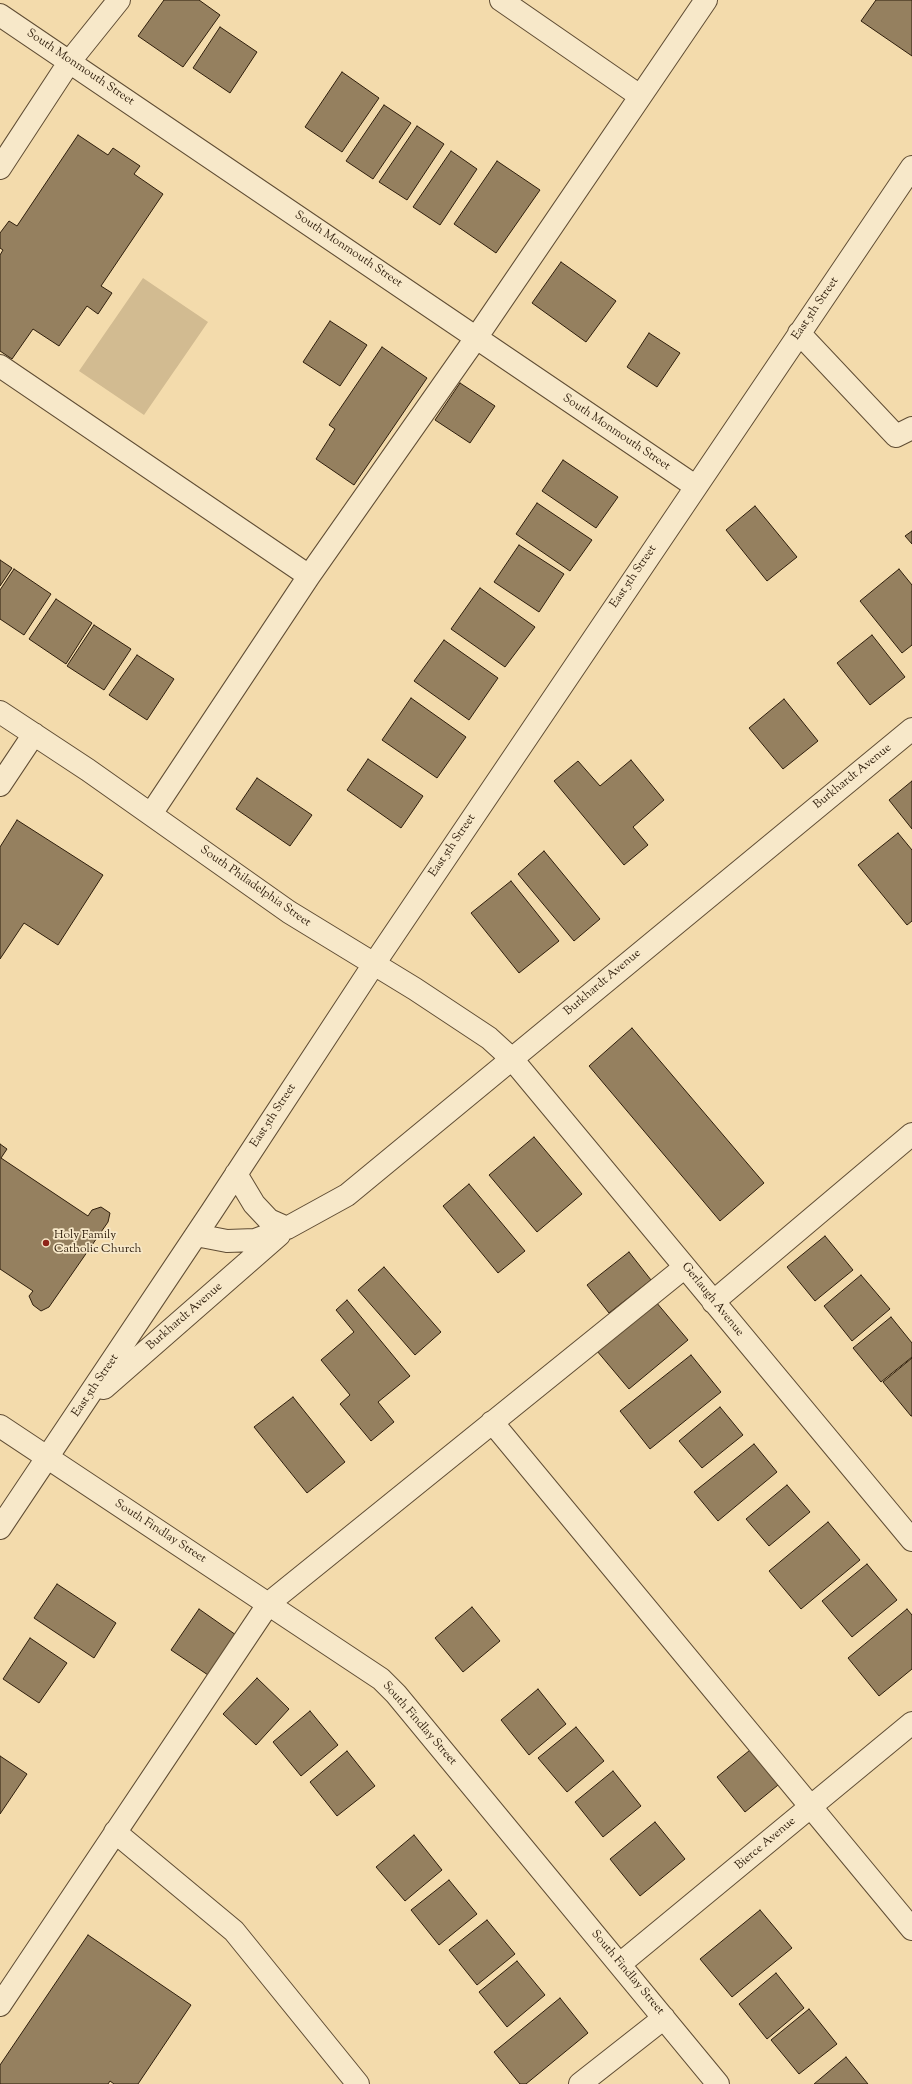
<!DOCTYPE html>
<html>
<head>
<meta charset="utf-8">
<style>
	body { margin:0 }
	canvas { display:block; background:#f3dbac }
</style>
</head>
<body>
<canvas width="912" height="2084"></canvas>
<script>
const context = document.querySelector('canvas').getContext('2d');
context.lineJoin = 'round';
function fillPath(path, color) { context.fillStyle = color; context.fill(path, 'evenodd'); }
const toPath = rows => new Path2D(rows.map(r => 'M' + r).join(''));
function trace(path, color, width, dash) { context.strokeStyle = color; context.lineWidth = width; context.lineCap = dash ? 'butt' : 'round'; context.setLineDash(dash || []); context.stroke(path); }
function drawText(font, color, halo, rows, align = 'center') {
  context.font = font + ' "Sorts Mill Goudy",serif'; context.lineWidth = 3.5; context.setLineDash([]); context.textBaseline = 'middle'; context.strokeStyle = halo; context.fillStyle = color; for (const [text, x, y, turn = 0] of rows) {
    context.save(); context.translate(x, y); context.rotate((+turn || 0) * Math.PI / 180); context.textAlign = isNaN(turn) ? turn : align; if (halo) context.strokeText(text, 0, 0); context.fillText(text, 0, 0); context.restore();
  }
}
const green = toPath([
	[143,278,208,322,144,415,79,371]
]);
const building = toPath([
	[164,0,199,0,220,15,183,67,138,36,164,0],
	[876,0,912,0,912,56,861,21,876,0],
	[220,27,257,52,230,93,193,68,220,27],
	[342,72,379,98,342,152,305,127,342,72],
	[384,105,411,123,373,179,346,161,384,105],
	[417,126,444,144,407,200,379,182,417,126],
	[78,135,108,155,113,148,140,166,134,174,163,194,101,286,112,293,98,314,87,306,59,346,33,329,12,359,0,351,0,255,3,250,0,248,0,233,9,221,17,226,78,135],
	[451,151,477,169,440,225,413,207,451,151],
	[497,161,540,190,496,253,454,224,497,161],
	[561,262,616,301,586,342,532,303,561,262],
	[330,321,367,345,340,386,303,362,330,321],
	[649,333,680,353,657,387,627,367,649,333],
	[382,347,427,378,354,485,316,459,335,429,329,425,382,347],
	[460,383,495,406,470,443,435,420,460,383],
	[563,460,618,497,596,528,542,491,563,460],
	[537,503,592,540,570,571,516,534,537,503],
	[755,506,797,557,767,581,726,530,755,506],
	[912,531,912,544,905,536,912,531],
	[519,545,564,574,539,612,494,582,519,545],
	[0,560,12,568,0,586,0,560],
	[14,569,51,594,24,635,0,619,0,590,14,569],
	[899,569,912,585,912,645,902,653,860,601,899,569],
	[480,588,535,627,505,667,451,629,480,588],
	[56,599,92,623,66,664,29,639,56,599],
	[94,625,131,649,104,690,67,666,94,625],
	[872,635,905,677,870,705,837,663,872,635],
	[444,640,498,678,469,720,414,681,444,640],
	[137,655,174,679,147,720,109,695,137,655],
	[411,698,466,737,437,778,382,740,411,698],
	[784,699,818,741,783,769,749,728,784,699],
	[368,759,423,796,401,828,347,790,368,759],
	[631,760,664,800,633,827,648,845,624,865,554,781,578,761,600,786,631,760],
	[257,778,312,815,290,846,236,809,257,778],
	[912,781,912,829,889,800,912,781],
	[17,820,103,875,58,945,24,923,0,959,0,847,17,820],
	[898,833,912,850,912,921,907,925,858,865,898,833],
	[544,851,600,919,574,941,518,874,544,851],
	[511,881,559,941,519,973,471,913,511,881],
	[632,1028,764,1183,720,1221,589,1066,632,1028],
	[534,1137,582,1194,537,1232,489,1175,534,1137],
	[0,1144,7,1149,1,1158,88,1216,92,1210,101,1207,110,1213,108,1222,49,1307,41,1311,33,1305,29,1296,33,1291,0,1269,0,1144],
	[469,1184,525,1251,498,1273,443,1206,469,1184],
	[825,1236,853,1270,815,1301,787,1267,825,1236],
	[629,1252,651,1280,609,1313,587,1285,629,1252],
	[384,1267,441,1332,415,1355,358,1290,384,1267],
	[861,1275,890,1309,852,1341,824,1306,861,1275],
	[347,1300,410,1376,378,1402,394,1422,371,1441,340,1404,350,1395,321,1360,354,1332,336,1310,347,1300],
	[656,1302,688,1340,629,1389,597,1351,656,1302],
	[891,1317,912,1343,912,1357,881,1382,853,1348,891,1317],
	[691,1355,721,1392,650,1449,620,1411,691,1355],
	[912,1358,912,1416,911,1416,883,1382,912,1358],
	[293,1397,345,1462,307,1493,254,1427,293,1397],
	[720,1407,743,1435,702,1468,679,1441,720,1407],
	[754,1444,777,1472,718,1521,694,1492,754,1444],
	[787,1485,810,1512,769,1546,746,1519,787,1485],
	[828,1522,860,1560,801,1609,769,1571,828,1522],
	[867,1564,897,1600,852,1637,822,1601,867,1564],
	[57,1584,116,1623,94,1658,34,1618,57,1584],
	[472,1607,500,1641,463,1672,435,1638,472,1607],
	[199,1609,236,1635,208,1675,171,1650,199,1609],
	[907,1609,912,1615,912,1669,879,1696,848,1658,907,1609],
	[30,1638,67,1663,39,1703,3,1679,30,1638],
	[257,1678,289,1709,256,1745,223,1714,257,1678],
	[538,1689,566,1724,529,1755,501,1720,538,1689],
	[310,1711,338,1745,301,1776,273,1742,310,1711],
	[576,1727,604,1761,567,1792,538,1758,576,1727],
	[755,1746,783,1781,745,1812,717,1777,755,1746],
	[347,1751,375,1786,337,1816,310,1782,347,1751],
	[0,1756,27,1774,0,1814,0,1756],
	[613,1771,641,1806,603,1837,575,1802,613,1771],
	[655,1822,685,1859,640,1896,610,1859,655,1822],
	[414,1835,442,1870,405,1901,376,1867,414,1835],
	[449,1880,477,1914,439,1945,411,1910,449,1880],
	[760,1910,792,1948,732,1997,700,1959,760,1910],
	[487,1920,515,1954,477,1985,449,1950,487,1920],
	[88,1935,191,2005,138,2084,114,2084,110,2081,108,2084,0,2084,0,2065,88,1935],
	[517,1961,545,1995,507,2027,479,1992,517,1961],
	[776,1973,804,2008,767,2039,739,2004,776,1973],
	[560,1998,588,2033,526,2084,520,2084,494,2052,560,1998],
	[809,2009,837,2044,799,2074,771,2040,809,2009],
	[846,2057,868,2084,814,2084,846,2057]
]);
const minor = toPath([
	[501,0,640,96],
	[0,15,695,486],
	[0,168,70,61,119,0],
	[799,333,896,436,912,428],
	[0,366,309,576],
	[0,712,88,770,289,912,415,989,489,1038,512,1059,912,1540],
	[0,785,34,734],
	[151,814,309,576,476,338,706,0],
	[236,1174,254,1204,269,1220,287,1228],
	[196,1235,227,1241,255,1240,287,1228,347,1195,912,729],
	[713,1302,912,1134],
	[104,1388,279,1235],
	[492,1422,912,1929],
	[0,1426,381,1679,396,1694,718,2084],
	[0,1528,212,1211,374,964,912,167],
	[115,1832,234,1931,358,2084],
	[620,1964,912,1723],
	[0,2005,269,1603,685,1267],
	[580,2084,664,2018]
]);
const markers = [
	[46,1243,4,"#8f2418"]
];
const streetNames = [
	["South Monmouth Street",80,68,34],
	["South Monmouth Street",348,250,34],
	["East 5th Street",816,309,-56],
	["South Monmouth Street",616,433,34],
	["East 5th Street",634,577,-56],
	["Burkhardt Avenue",853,777,-39],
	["East 5th Street",453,846,-56],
	["South Philadelphia Street",255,887,35],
	["Burkhardt Avenue",603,983,-40],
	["East 5th Street",274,1116,-57],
	["Gerlaugh Avenue",712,1300,51],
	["Burkhardt Avenue",185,1317,-41],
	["East 5th Street",96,1386,-56],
	["South Findlay Street",160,1532,33],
	["South Findlay Street",419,1724,49],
	["Bierce Avenue",766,1844,-40],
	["South Findlay Street",627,1973,50]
];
const poiNames = [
	["Holy Family",54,1236],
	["Catholic Church",54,1250]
];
fillPath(green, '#d2bb91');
fillPath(building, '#95805f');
trace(building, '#2f1e0c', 1);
trace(minor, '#604d34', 24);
trace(minor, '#f7e8c9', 22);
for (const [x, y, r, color] of markers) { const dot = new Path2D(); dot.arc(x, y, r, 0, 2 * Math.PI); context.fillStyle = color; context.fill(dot); trace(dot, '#f7e8c9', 1.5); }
drawText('12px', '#2f1e0c', '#f7e8c9', streetNames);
drawText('12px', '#2f1e0c', '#f7e8c9', poiNames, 'left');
</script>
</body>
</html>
